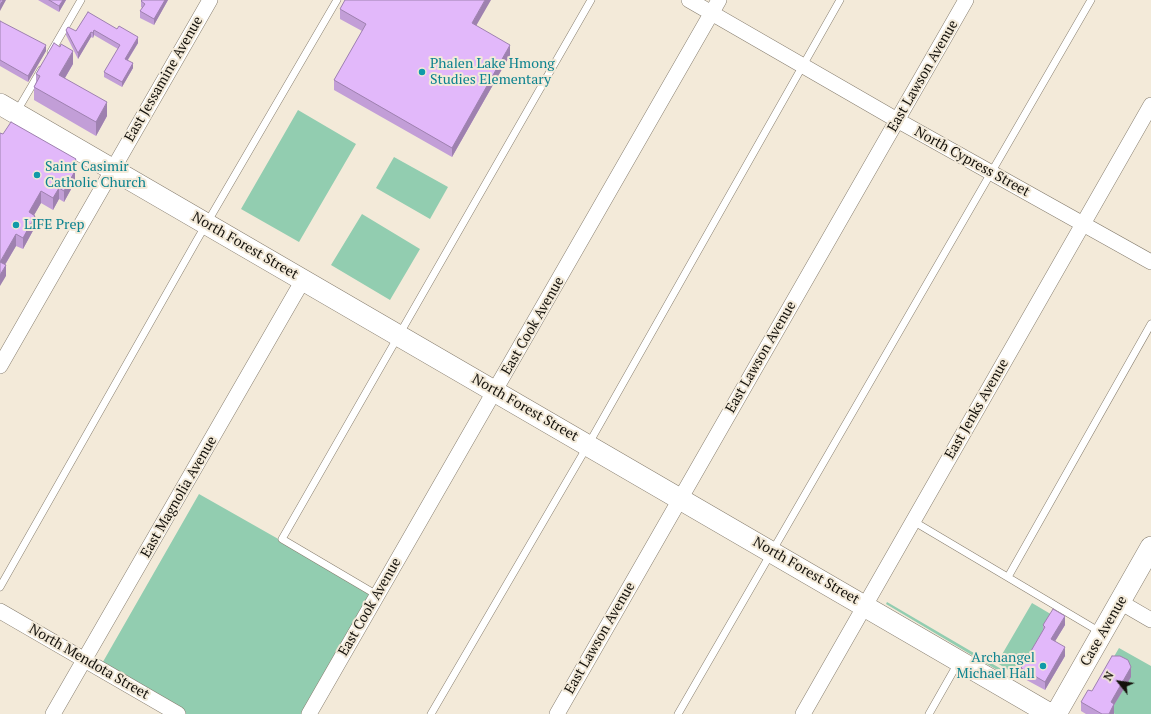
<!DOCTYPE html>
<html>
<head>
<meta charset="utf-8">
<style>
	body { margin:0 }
	#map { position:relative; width:1151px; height:714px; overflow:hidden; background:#f3ead9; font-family:"PT Serif",serif }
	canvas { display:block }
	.north { position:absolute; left:1099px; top:662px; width:40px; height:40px; -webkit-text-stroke:3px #f3ead9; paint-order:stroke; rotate:300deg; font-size:11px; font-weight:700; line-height:16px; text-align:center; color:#14110b }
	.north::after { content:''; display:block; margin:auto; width:14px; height:18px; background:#14110b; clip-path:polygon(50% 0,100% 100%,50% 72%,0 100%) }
</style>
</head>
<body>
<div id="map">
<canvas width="1151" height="714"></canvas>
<div class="north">N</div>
</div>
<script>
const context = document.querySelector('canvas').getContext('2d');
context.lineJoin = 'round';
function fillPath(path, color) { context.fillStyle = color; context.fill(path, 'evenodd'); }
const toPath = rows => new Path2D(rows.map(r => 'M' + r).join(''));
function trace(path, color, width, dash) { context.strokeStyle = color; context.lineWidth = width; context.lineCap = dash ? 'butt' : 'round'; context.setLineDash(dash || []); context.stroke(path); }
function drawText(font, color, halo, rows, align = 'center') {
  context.font = font + ' "PT Serif",serif'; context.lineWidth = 4; context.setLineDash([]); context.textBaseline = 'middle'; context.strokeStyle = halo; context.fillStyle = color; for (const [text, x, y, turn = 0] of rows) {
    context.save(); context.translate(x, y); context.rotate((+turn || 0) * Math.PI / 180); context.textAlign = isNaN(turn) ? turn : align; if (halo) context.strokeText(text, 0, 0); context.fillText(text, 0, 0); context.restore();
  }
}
const green = toPath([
	[298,110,356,144,299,242,241,209],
	[394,157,448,187,430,219,376,188],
	[362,214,420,249,390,300,331,265],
	[199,494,377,595,309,714,179,714,100,667],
	[887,602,1003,670,999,671,975,657,886,604],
	[1032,603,1054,616,1017,675,997,663],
	[1119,648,1151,666,1151,714,1115,714,1089,699]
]);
const lane = toPath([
	[51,52,81,0],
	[17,111,41,70],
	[913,521,1100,632],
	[1008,577,1151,324],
	[0,587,197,240,337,0],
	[377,595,282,539,591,0],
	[431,714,588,445,840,0],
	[678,714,1091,0],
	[929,714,958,663]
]);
const street = toPath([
	[689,0,897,120,1151,262],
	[0,366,210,0],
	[1120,602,1151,620],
	[0,611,178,714],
	[53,714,303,280],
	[309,714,719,0],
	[557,714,966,0],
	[803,714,1151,105]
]);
const secondary = toPath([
	[0,104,1050,714],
	[1056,714,1151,547]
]);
const wall = toPath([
	[38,0,66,0,59,12],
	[168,0,154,25,140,18,140,11,142,8,141,7,141,1],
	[340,9,476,26,510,55,452,157,334,90,334,80,362,31,340,19],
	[88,12,138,43,128,60,133,68,122,87,104,77,104,72,118,49,94,35,93,38,91,37,78,59,66,35,66,30,76,31],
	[0,21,46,51,28,82,0,66],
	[73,64,65,78,107,116,96,136,34,100,34,87,36,82,36,74],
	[0,133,76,171,75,173,75,182,64,202,59,199,53,210,41,203,34,215,35,227,23,249,16,246,5,265,6,276],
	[1043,625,1065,625,1055,641,1065,656,1045,690,1021,677,1021,668,1043,630],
	[1131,677,1114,705,1114,714,1086,714,1081,711,1081,702,1092,691]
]);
const shadedWall = toPath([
	[3,0,6,0,0,11,0,5],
	[63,0,66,0,59,12,59,6],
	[165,0,168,0,154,25,154,19],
	[485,0,491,0,472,33,472,23],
	[94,30,94,35,93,38,93,33],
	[91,32,91,37,78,59,78,53],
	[138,37,138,43,125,64,125,59],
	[46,45,46,51,28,82,28,76],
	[510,45,510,55,452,157,452,148],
	[73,51,73,64,59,88,59,75],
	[133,63,133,68,122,87,122,82],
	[107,102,107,116,96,136,96,122],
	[76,159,76,171,75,173,75,182,64,202,64,191,70,169],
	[59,188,59,199,53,210,53,198],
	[41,191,41,203,29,224,29,212],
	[35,216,35,227,23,249,23,238],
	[16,234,16,246,0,273,0,262],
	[6,265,6,276,0,286,0,275],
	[1065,616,1065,625,1051,648,1051,639],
	[1065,647,1065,656,1045,690,1045,682],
	[1131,667,1131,677,1114,705,1114,714,1109,714,1111,702]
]);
const building = toPath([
	[0,0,3,0,0,5,0,0],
	[49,0,63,0,59,6,49,0],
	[142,0,165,0,154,19,140,11,145,4,141,1,142,0],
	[345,0,485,0,472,23,510,45,452,148,334,80,366,24,340,9,345,0],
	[88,12,117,29,119,26,138,37,125,59,133,63,122,82,104,72,120,45,94,30,93,33,91,32,78,53,66,30,68,27,76,31,88,12],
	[0,21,46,45,28,76,0,60,0,21],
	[54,43,60,47,61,44,73,51,59,75,107,102,96,122,34,87,40,76,36,74,54,43],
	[11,122,76,159,70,169,75,171,64,191,59,188,53,198,41,191,29,212,35,216,23,238,16,234,0,262,6,265,0,275,0,133,3,134,11,122],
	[1053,609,1065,616,1051,639,1065,647,1045,682,1021,668,1045,627,1043,625,1053,609],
	[1112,656,1120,656,1128,660,1131,667,1111,702,1114,704,1109,714,1102,714,1081,702,1088,690,1092,691,1112,656]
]);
const markers = [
	[422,72,4,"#0f9aa8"],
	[37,175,4,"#0f9aa8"],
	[16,225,4,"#0f9aa8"],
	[1043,666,4,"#0f9aa8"]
];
const cultureNames = [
	["Phalen Lake Hmong",430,64],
	["Studies Elementary",430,80],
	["Saint Casimir",45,167],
	["Catholic Church",45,183],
	["LIFE Prep",24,225],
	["Archangel",1035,658,"right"],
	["Michael Hall",1035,674,"right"]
];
const streetNames = [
	["East Lawson Avenue",923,76,-60],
	["East Jessamine Avenue",164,79,-60],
	["North Cypress Street",972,162,29],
	["North Forest Street",245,246,30],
	["East Cook Avenue",533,326,-60],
	["East Lawson Avenue",761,357,-60],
	["North Forest Street",525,408,30],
	["East Jenks Avenue",977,409,-60],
	["East Magnolia Avenue",179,497,-60],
	["North Forest Street",806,571,30],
	["East Cook Avenue",370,607,-60],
	["Case Avenue",1104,631,-60],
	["East Lawson Avenue",600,638,-60],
	["North Mendota Street",89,662,30]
];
fillPath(green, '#92cdb0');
trace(lane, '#877e6f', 8);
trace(street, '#877e6f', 16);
trace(secondary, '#877e6f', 22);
trace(lane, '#fff', 7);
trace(street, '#fff', 15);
trace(secondary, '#fff', 21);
fillPath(wall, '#c29ed7');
fillPath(shadedWall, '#9e81af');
fillPath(building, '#e2b8fa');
trace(building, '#9e81af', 1);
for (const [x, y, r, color] of markers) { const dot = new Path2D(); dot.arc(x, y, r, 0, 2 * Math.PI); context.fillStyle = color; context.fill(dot); trace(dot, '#f3ead9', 1.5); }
drawText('14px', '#0d838f', '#f3ead9', cultureNames, 'left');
drawText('14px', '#14110b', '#f3ead9', streetNames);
</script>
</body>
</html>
